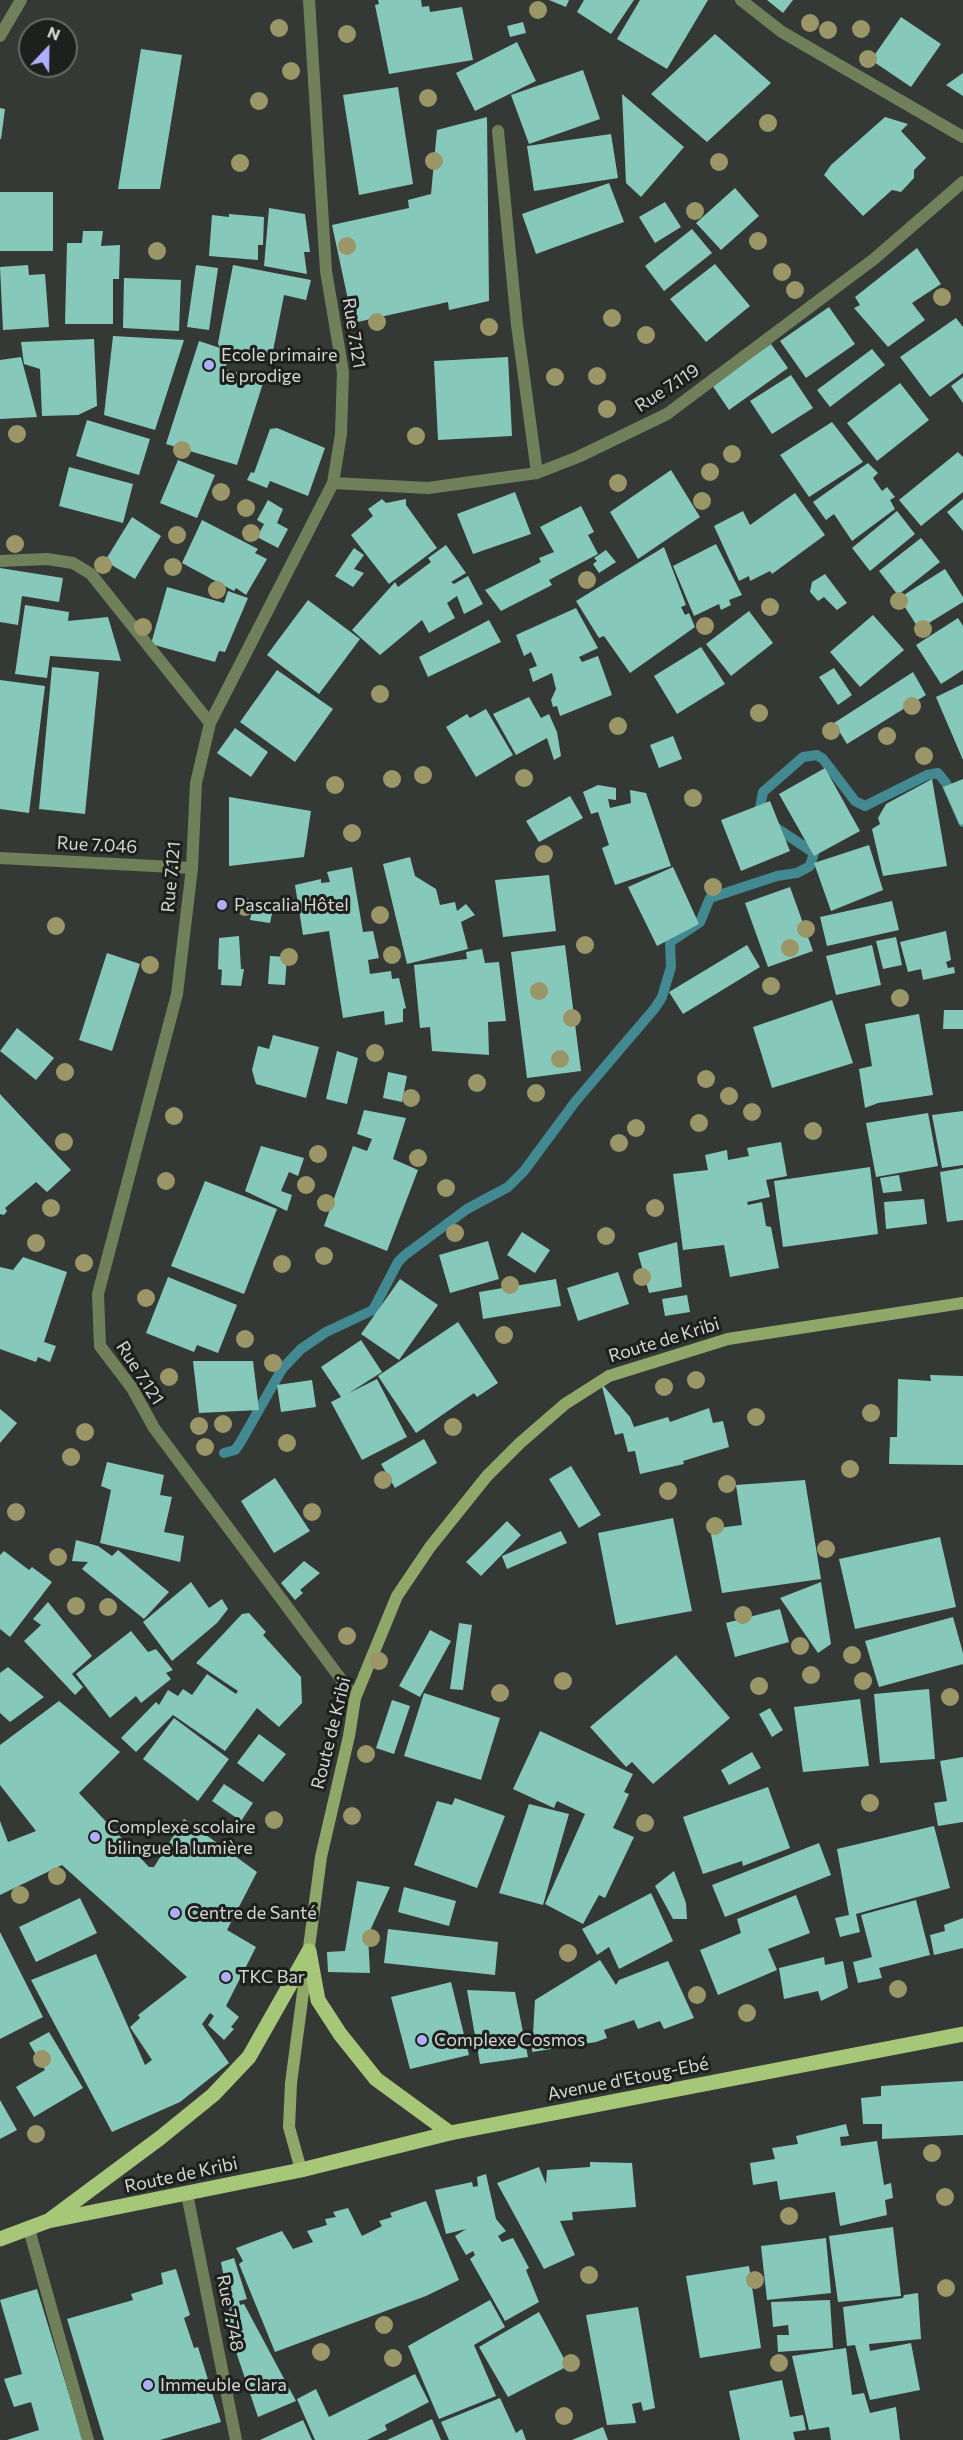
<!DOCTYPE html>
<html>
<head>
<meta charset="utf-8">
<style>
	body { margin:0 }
	#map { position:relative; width:963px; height:2440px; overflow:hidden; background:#353936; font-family:Commissioner,sans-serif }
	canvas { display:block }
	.north { position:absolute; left:18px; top:18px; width:60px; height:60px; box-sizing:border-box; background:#1e201e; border:2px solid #676967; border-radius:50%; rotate:22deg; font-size:16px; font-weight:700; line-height:24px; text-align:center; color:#d4d7d5 }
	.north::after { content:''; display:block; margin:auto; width:21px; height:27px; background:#afaefa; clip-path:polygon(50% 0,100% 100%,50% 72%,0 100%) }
</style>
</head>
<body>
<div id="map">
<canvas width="963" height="2440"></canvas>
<div class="north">N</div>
</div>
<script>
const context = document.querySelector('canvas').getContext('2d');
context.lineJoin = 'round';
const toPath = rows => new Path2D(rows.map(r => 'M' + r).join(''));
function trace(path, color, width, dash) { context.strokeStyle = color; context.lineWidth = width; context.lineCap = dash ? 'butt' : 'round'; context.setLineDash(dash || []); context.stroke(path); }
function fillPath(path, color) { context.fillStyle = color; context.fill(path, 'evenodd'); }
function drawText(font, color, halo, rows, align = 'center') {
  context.font = font + ' Commissioner,sans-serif'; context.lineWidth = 6; context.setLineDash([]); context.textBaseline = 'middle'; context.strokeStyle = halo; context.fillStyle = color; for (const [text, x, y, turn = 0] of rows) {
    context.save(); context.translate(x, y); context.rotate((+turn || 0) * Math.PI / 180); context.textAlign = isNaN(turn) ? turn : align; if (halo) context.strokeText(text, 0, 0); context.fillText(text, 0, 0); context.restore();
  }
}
const stream = toPath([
	[764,816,760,808,763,792,803,757,817,755,823,759,855,801,865,806,927,775,938,773,946,783,963,822],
	[224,1453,235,1450,240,1443,282,1369,301,1349,326,1332,373,1310,398,1262,405,1255,467,1209,508,1187,524,1171,575,1102,655,1008,662,997,671,967,670,942,700,922,710,898,777,876,797,873,810,866,814,853,775,827]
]);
const building = toPath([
	[378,0,421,0,422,7,429,6,430,12,462,7,473,60,389,74,375,5,379,4],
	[549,0,569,0,566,7],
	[584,0,634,0,611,34,577,12],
	[640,0,708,0,667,69,617,39],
	[767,0,793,0,783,13],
	[901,17,941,44,911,87,871,60],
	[523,22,526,33,510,37,507,26],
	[715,34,771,83,707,142,651,94],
	[517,42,536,81,475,111,456,73],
	[141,49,182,55,160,189,118,189],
	[583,70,600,119,529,144,511,95],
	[963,73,963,96,946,85],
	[398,87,413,184,359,195,343,95],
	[622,94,684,147,641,197,626,183],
	[0,108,5,109,1,139,0,139],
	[487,117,489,301,449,310,448,302,353,323,332,225,409,208,408,200,431,194,437,130],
	[885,117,908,124,901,131,926,158,914,170,914,178,901,192,892,190,863,216,824,175,831,165],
	[611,134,618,178,534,191,527,146],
	[609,183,624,222,536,254,522,214],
	[735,188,759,216,721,250,696,223],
	[0,192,53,192,53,251,0,251],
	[665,202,681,227,655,243,639,217],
	[269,208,305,214,310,252,304,252,307,274,264,266],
	[229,214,264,217,263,245,258,245,258,260,209,256,212,215,229,217],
	[692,229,712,253,664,291,645,266],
	[83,231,103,231,101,246,120,245,119,279,113,279,113,324,65,324,67,243,82,243],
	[917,248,941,284,912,303,925,320,888,347,854,308,860,305,855,297],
	[715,264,750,306,706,342,670,299],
	[28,265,29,275,45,274,49,327,3,330,0,267],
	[196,265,218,268,209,330,187,327],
	[233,265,311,280,306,300,284,295,271,361,230,353,225,369,264,380,237,465,166,444,199,341,220,348,218,343],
	[124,278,181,280,179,331,123,328],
	[829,307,855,344,806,378,780,341],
	[956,318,963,327,963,373,930,397,900,357],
	[113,336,184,340,155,430,104,415],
	[94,339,97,406,78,415,42,416,40,369,24,364,21,342],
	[771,344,788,368,729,410,712,385],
	[872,349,885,365,830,407,817,390],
	[21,357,37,417,0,419,0,360],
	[508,357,512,436,438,440,434,361],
	[791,375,813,408,772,434,750,401],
	[963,377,963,403,951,386],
	[900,383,929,420,877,461,847,423],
	[87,420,150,439,139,475,76,456],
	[832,422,863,462,809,497,780,455],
	[277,428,325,448,308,496,270,481,267,488,247,480,251,472,254,473,270,429],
	[958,452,963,457,963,492,921,526,899,500],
	[178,460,215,475,197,518,160,503],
	[868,463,878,473,873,478,882,491,887,487,895,497,890,500,895,509,852,541,834,514,826,520,813,502],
	[69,467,133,484,123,523,59,506],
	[671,470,700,517,638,559,610,512],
	[515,492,531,534,473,554,457,514],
	[795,493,825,535,772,574,770,571,750,581,749,576,739,581,714,526,743,511,750,525],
	[382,499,386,503,406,499,406,505,437,548,389,584,351,535,373,516,368,509],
	[963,499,963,531,947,512],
	[268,500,283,509,277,523,288,529,278,548,257,537,264,524,257,520],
	[581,506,594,532,588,535,598,554,549,580,552,585,501,611,485,590,541,562,539,558,554,552,540,527],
	[897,511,915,534,870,571,852,548],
	[132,517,161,536,135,579,105,561],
	[202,520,258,549,255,553,267,559,246,595,236,588,234,591,182,563],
	[921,538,940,562,898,595,879,571],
	[716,544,742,595,729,600,731,605,721,610,719,604,694,616,673,566],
	[446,545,466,573,451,582,454,584,468,576,483,604,464,614,457,596,447,603,455,618,429,633,422,620,380,655,352,630,395,582,398,587,431,562,428,558],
	[664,547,686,605,681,607,685,615,689,613,695,627,630,673,604,636,599,638,576,601],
	[354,548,364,555,354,569,364,573,353,587,335,576],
	[606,550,616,562,599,573,593,564,597,561,594,558],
	[0,568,63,578,59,602,22,596,18,625,0,622],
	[945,569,963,597,963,602,919,629,899,598],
	[825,574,847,603,837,610,824,597,818,601,810,592,812,582],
	[167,587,224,603,228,591,248,598,225,652,219,651,215,662,151,644],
	[308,600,360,639,319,694,267,655],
	[25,605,69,612,68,621,108,617,121,661,50,656,47,678,15,674],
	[576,608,598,648,579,657,582,662,598,656,612,695,560,716,557,706,553,707,551,700,556,689,552,673,533,682,529,669,537,666,531,652,524,656,516,635],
	[749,611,773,643,731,676,706,644],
	[873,615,904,650,860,687,830,652],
	[958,618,963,626,963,670,941,684,916,645],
	[489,620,501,642,428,677,419,657],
	[701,647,725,684,677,714,654,676],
	[52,667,99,672,85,814,39,809],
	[834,668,852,695,838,705,819,677],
	[277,670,333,709,295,762,240,722],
	[913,672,926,695,847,744,834,723],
	[0,680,45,686,29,813,0,809],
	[963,684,963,760,936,697],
	[529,697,541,718,549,714,557,732,561,756,554,760,547,738,516,755,493,714],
	[486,709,513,755,476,777,446,727,467,714,470,718],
	[235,728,268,752,251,777,217,753],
	[673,736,682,759,659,768,650,745],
	[825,768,860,831,814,856,779,794],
	[932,779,947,866,883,876,872,829,880,824,878,818,886,804],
	[963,779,963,824,960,825,943,787],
	[598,785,616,788,616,800,608,799,610,808,631,803,630,790,646,793,671,866,615,885,602,848,609,845,598,812,591,814,583,792],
	[570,796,583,818,539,842,526,821],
	[229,797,311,811,304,857,229,866],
	[770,801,790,851,741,871,721,820],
	[869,845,883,890,831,911,814,863],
	[410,857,415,876,436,889,440,905,455,902,457,911,466,904,475,915,461,922,468,949,407,964,383,864],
	[352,867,363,932,373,931,379,958,368,960,370,974,391,971,392,979,399,978,406,1008,403,1009,403,1022,385,1025,384,1011,343,1018,329,931,303,935,295,885,321,879,321,883,330,882,327,872],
	[673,867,699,924,657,946,628,887],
	[549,875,556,931,503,937,495,880],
	[790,887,813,951,768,967,745,903],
	[892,901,899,930,827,946,820,917],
	[253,906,273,909,270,923,250,920],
	[946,931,951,960,946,962,948,968,954,967,955,973,923,980,921,969,908,972,900,942],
	[239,936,241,969,244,969,241,986,221,985,222,970,218,969,219,938],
	[896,937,902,965,883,969,876,941],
	[565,945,581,1071,527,1078,511,952],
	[747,945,760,967,683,1014,669,992],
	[872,945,881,985,836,995,826,956],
	[482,949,485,963,499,962,506,1021,488,1022,489,1055,432,1051,430,1027,420,1028,414,965,467,959,466,952],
	[107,953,140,964,112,1051,79,1040],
	[270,956,287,957,285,985,268,984],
	[832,1000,853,1063,772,1088,753,1027],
	[944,1010,963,1010,963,1029,943,1029],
	[919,1014,933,1095,878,1103,865,1108,859,1069,872,1066,865,1024],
	[17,1028,54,1058,36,1080,0,1051],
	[273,1035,319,1047,306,1098,256,1084,252,1070,258,1046,269,1049],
	[337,1051,358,1058,347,1104,326,1099],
	[388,1072,407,1076,402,1102,383,1098],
	[0,1094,71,1170,47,1192,36,1182,5,1208,7,1211,4,1215,0,1214],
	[364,1110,406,1118,393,1159,418,1170,387,1251,324,1226,353,1146,367,1151,372,1139,357,1134],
	[963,1111,963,1165,942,1168,932,1115],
	[928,1113,938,1166,876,1177,866,1123],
	[781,1142,787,1176,766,1180,770,1197,747,1202,748,1205,762,1202,766,1226,771,1227,779,1268,730,1277,724,1245,683,1250,673,1174,708,1170,705,1155,727,1150,728,1160,749,1156,747,1148],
	[261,1146,304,1158,298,1176,289,1172,281,1191,292,1195,287,1211,245,1191],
	[870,1167,878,1234,783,1247,774,1181],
	[963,1168,963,1220,947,1222,940,1172],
	[899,1175,902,1191,883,1193,880,1178],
	[205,1181,277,1209,244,1294,171,1266],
	[924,1199,927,1224,886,1229,884,1202],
	[522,1232,550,1250,535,1273,507,1255],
	[488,1241,499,1279,450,1293,439,1255],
	[677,1242,682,1287,649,1293,638,1253],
	[23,1257,67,1272,44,1342,56,1346,50,1362,38,1357,36,1362,0,1349,0,1267,13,1270],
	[618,1272,629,1304,578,1321,567,1288],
	[168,1277,237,1305,218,1353,197,1345,194,1352,146,1333],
	[400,1279,438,1305,399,1360,361,1334],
	[556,1279,561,1306,483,1319,479,1292],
	[687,1295,690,1312,665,1316,662,1299],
	[458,1322,498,1383,477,1397,474,1393,416,1433,378,1376],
	[361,1340,382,1372,349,1393,377,1379,407,1437,362,1460,331,1402,341,1397,321,1367],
	[193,1361,253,1361,259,1410,199,1413],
	[930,1375,963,1376,963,1465,889,1464,890,1437,897,1437,898,1379,931,1381],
	[312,1380,316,1407,281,1412,277,1385],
	[601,1383,630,1417,634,1427,668,1417,670,1422,709,1408,713,1423,723,1421,729,1447,683,1461,684,1464,640,1474,635,1451,628,1452,623,1433,615,1435],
	[0,1409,17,1423,0,1443],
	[424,1439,437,1463,395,1488,381,1464],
	[107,1462,164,1475,160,1495,172,1497,164,1532,184,1536,180,1562,100,1543,111,1490,101,1486],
	[571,1466,601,1515,579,1528,549,1479],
	[275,1478,310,1531,274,1553,241,1501],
	[805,1480,821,1579,722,1593,710,1529,742,1525,736,1485],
	[673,1518,692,1611,616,1625,598,1533],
	[507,1521,521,1535,481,1576,466,1562],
	[561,1531,567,1543,507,1569,502,1556],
	[940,1537,956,1607,855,1629,839,1559],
	[76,1540,98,1546,112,1556,118,1550,169,1592,144,1619,82,1569,88,1562,72,1561],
	[4,1551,29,1570,32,1567,52,1582,10,1637,0,1629,0,1555],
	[304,1561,320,1573,300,1590,303,1593,295,1600,281,1583],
	[191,1582,209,1608,222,1599,228,1609,217,1623,172,1661,143,1622],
	[821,1582,831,1644,818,1653,780,1598],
	[48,1602,92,1656,72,1674,83,1687,75,1695,24,1641,41,1625,33,1619],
	[780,1609,789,1642,735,1657,726,1623],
	[249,1613,266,1632,263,1635,301,1677,302,1703,279,1727,257,1708,225,1751,173,1715,136,1752,121,1738,156,1702,159,1705,168,1690,178,1696,183,1689,192,1695,207,1674,236,1694,238,1691,196,1663,242,1614],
	[953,1617,963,1653,963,1664,879,1687,865,1641],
	[459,1623,472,1625,463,1690,450,1689],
	[430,1630,451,1641,420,1697,399,1686],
	[131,1631,148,1652,156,1649,173,1670,166,1673,171,1679,141,1703,136,1696,110,1718,76,1674],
	[676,1655,730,1718,653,1784,632,1762,626,1767,590,1727],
	[8,1667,44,1697,10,1722,0,1713,0,1673],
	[929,1689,935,1759,880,1763,874,1694],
	[424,1693,500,1718,481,1780,404,1756],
	[860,1699,869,1766,803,1772,794,1707],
	[392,1700,410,1706,394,1754,376,1748],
	[59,1701,120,1752,79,1793,149,1867,154,1867,184,1819,257,1872,227,1930,256,1947,226,2006,239,2017,231,2027,234,2029,224,2040,208,2025,214,2016,210,2013,202,2024,229,2063,180,2102,112,2132,31,1980,96,1954,145,2065,152,2060,130,2027,140,2018,138,2015,187,1977,62,1865,0,1895,0,1821,8,1842,36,1831,0,1785,0,1745],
	[770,1708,783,1730,772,1737,759,1714],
	[174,1718,229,1759,198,1801,143,1759],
	[540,1731,633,1774,624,1792,629,1794,613,1828,634,1837,605,1898,599,1895,583,1924,545,1904,585,1814,557,1801,554,1808,513,1789],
	[259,1734,286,1754,263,1782,237,1763],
	[752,1752,761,1768,729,1785,721,1770],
	[963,1757,963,1822,938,1826,934,1803,947,1801,940,1761],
	[224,1784,253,1803,241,1821,212,1801],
	[768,1787,790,1848,743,1866,742,1861,703,1874,683,1817],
	[455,1798,505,1816,477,1888,414,1865,437,1801,452,1805],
	[529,1804,569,1814,543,1905,499,1893],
	[934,1826,950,1888,856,1914,860,1932,840,1937,835,1918,849,1915,837,1849],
	[819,1843,831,1875,725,1917,712,1885],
	[674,1871,686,1903,687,1919,673,1919,655,1886],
	[357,1881,390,1887,368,1935,370,1973,328,1972,327,1952,345,1951],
	[404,1887,456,1901,449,1926,398,1912],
	[651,1893,673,1941,619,1969,609,1947,597,1955,582,1929],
	[796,1895,810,1933,768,1949,777,1970,718,1995,700,1950,741,1933,737,1919],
	[80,1898,97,1933,36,1962,19,1927],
	[916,1900,930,1955,879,1968,882,1978,858,1983,853,1962,872,1957,861,1915],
	[963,1918,963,1948,934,1955,930,1935,945,1931,944,1925],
	[388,1929,498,1942,495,1975,384,1963],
	[0,1932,43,2017,0,2039],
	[824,1957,825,1965,843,1961,848,1988,821,2001,818,1991,784,1999,779,1968],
	[600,1960,616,1985,619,1980,668,1961,694,2018,664,2029,660,2021,638,2029,634,2020,604,2030,607,2038,596,2042,532,2052,535,2000],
	[451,1982,469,2055,410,2069,391,1997],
	[467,1990,515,1992,528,2057,480,2064],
	[49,2032,83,2088,34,2117,16,2087,45,2070,29,2043],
	[963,2081,963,2135,882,2139,882,2124,863,2124,861,2098,881,2096,881,2086],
	[0,2100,17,2130,0,2139],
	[846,2124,849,2136,840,2137,841,2146,877,2141,884,2185,891,2183,893,2198,885,2200,887,2215,840,2226,835,2192,780,2200,777,2181,753,2185,750,2163,775,2159,772,2148,798,2144,796,2136],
	[590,2162,632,2163,636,2207,572,2212,573,2220,560,2221,575,2255,544,2269,497,2183,539,2167,546,2184,547,2170,590,2167],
	[486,2174,496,2219,506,2231,498,2236,502,2242,513,2238,529,2268,526,2270,539,2302,505,2321,470,2259,475,2255,473,2251,466,2255,455,2236,466,2229,446,2234,435,2190,472,2182,473,2187,478,2186,477,2177],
	[426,2201,459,2280,426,2296,275,2352,239,2264,243,2261,236,2248,282,2231,293,2249,313,2242,307,2231,327,2225,325,2219,336,2217,333,2212,348,2208,362,2236,382,2226,379,2221,392,2217,390,2213],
	[893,2227,901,2296,838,2302,829,2236],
	[826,2238,831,2293,767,2300,761,2246],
	[234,2258,247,2299,239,2301,240,2305,244,2304,296,2401,258,2417,223,2313,230,2310,221,2262],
	[749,2266,761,2348,700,2358,686,2276],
	[176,2269,190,2315,184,2318,194,2348,198,2347,221,2422,160,2440,104,2440,67,2319,133,2300,131,2294,163,2284,161,2273],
	[37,2289,83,2440,7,2440,39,2430,31,2402,14,2407,4,2379,22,2374,0,2300],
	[918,2293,921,2339,869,2344,870,2351,911,2343,920,2390,870,2400,855,2345,847,2346,843,2307,903,2298,904,2295],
	[490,2300,505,2327,474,2345,496,2396,439,2419,408,2346],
	[830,2300,833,2348,778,2352,777,2335,789,2335,788,2325,773,2327,771,2302],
	[638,2307,655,2408,643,2411,641,2402,632,2404,636,2423,607,2425,586,2315],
	[539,2312,568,2366,508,2397,479,2347],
	[846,2348,852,2395,864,2393,870,2413,896,2407,900,2440,831,2440,829,2427,809,2430,792,2356],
	[415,2374,429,2402,385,2425,387,2430,367,2440,315,2440,297,2399,316,2389,329,2417],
	[782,2380,790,2417,803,2415,806,2430,793,2432,795,2440,740,2440,729,2391],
	[500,2398,516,2433,522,2429,526,2440,449,2440,441,2422],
	[432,2419,441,2440,387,2440],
	[303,2420,312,2440,260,2440],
	[603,2427,608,2440,572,2440]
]);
const minor = toPath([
	[309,0,326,271,343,372,341,434,333,483,210,723,196,783,192,868,177,994,98,1294,100,1346,132,1388,154,1428,355,1698],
	[741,0,782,32,963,137],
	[0,36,21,0],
	[498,131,517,325,537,473],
	[333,483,428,488,537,473,578,457,667,414,874,259,963,182],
	[0,561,47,559,73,563,91,574,210,723],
	[0,858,192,868],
	[187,2194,236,2440],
	[29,2229,88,2440]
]);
const secondary = toPath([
	[301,2170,289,2127,291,2083,321,1857,349,1736,355,1698,397,1596,430,1547,487,1476,520,1443,565,1404,609,1376,728,1339,963,1303]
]);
const primary = toPath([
	[309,1951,318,2000,340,2034,376,2079,450,2133],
	[51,2219,160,2138,213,2095,249,2057,309,1951],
	[0,2239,48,2221,301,2170,450,2133,963,2034]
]);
const trees = [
	[538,10],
	[810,23],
	[279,28],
	[861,29],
	[828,30],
	[347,34],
	[868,59],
	[291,71],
	[428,98],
	[259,101],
	[768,123],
	[434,161],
	[719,162],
	[240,163],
	[695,211],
	[758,241],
	[347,246],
	[157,251],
	[782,272],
	[795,290],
	[942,297],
	[612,318],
	[377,322],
	[489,327],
	[646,335],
	[597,376],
	[555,377],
	[607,409],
	[17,434],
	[416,436],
	[182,450],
	[732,454],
	[710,472],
	[618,483],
	[221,492],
	[702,501],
	[246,508],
	[251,533],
	[177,535],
	[15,544],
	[103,565],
	[173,567],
	[587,580],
	[217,590],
	[899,601],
	[770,607],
	[705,626],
	[143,627],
	[923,629],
	[380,694],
	[912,706],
	[759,713],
	[618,726],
	[831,731],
	[887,736],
	[924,756],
	[423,775],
	[524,778],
	[392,779],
	[335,785],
	[693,798],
	[352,833],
	[544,854],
	[713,887],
	[245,907],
	[380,915],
	[56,926],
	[806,929],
	[585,945],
	[790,948],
	[392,955],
	[289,957],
	[150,965],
	[771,986],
	[539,991],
	[900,998],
	[572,1018],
	[375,1053],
	[560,1059],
	[65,1072],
	[706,1079],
	[477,1083],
	[536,1093],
	[729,1096],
	[411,1098],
	[752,1112],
	[174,1116],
	[699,1123],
	[636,1128],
	[813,1131],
	[64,1142],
	[619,1143],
	[318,1154],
	[418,1158],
	[166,1181],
	[306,1185],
	[446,1188],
	[326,1203],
	[51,1208],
	[655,1208],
	[455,1233],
	[606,1236],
	[36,1243],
	[324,1256],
	[84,1263],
	[282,1264],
	[642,1277],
	[510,1285],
	[146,1298],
	[504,1335],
	[245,1339],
	[273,1363],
	[169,1377],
	[696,1380],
	[664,1387],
	[871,1413],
	[756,1417],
	[223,1424],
	[199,1426],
	[453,1427],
	[85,1432],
	[287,1443],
	[205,1447],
	[71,1457],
	[850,1469],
	[383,1480],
	[727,1484],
	[668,1491],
	[16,1512],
	[312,1512],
	[715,1526],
	[826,1549],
	[58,1557],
	[76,1606],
	[108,1607],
	[743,1615],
	[347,1636],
	[800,1646],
	[852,1655],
	[379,1661],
	[811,1675],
	[563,1681],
	[863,1681],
	[759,1686],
	[500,1693],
	[950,1697],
	[366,1754],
	[870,1803],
	[352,1816],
	[274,1820],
	[645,1823],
	[57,1876],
	[20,1895],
	[371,1938],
	[568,1953],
	[898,1989],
	[697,1995],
	[747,2013],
	[42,2059],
	[36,2134],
	[932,2153],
	[945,2197],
	[789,2216],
	[589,2275],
	[755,2280],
	[946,2288],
	[384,2325],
	[321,2352],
	[393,2358],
	[571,2363],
	[779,2363],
	[564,2416]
];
const markers = [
	[209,365,6,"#afaefa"],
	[222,905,6,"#afaefa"],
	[95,1837,6,"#afaefa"],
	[175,1913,6,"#afaefa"],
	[226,1977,6,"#afaefa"],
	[422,2040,6,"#afaefa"],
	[148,2385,6,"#afaefa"]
];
const streetNames = [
	["Rue 7.121",354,333,81],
	["Rue 7.119",667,388,-33],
	["Rue 7.046",97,845,3],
	["Rue 7.121",171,877,-85],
	["Route de Kribi",664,1340,-17],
	["Rue 7.121",140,1373,57],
	["Route de Kribi",331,1733,-76],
	["Avenue d'Etoug-Ebé",628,2079,-11],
	["Route de Kribi",181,2175,-12],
	["Rue 7.748",230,2313,79]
];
const poiNames = [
	["Ecole primaire",221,355],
	["le prodige",221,376],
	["Pascalia Hôtel",234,905],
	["Complexe scolaire",107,1827],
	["bilingue la lumière",107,1848],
	["Centre de Santé",187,1913],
	["TKC Bar",238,1977],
	["Complexe Cosmos",434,2040],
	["Immeuble Clara",160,2385]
];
trace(stream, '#428991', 10);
fillPath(building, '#86c9bb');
trace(minor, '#70805a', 12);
trace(secondary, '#8fa86a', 12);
trace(primary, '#a6c777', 15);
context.fillStyle = '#9b9668';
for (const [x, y] of trees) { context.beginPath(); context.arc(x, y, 9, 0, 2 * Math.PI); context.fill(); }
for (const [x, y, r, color] of markers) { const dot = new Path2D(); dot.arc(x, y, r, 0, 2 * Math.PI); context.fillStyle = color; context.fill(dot); trace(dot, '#1e201e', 2); }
drawText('18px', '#d4d7d5', '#1e201e', streetNames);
drawText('18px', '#d4d7d5', '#1e201e', poiNames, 'left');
</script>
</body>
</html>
